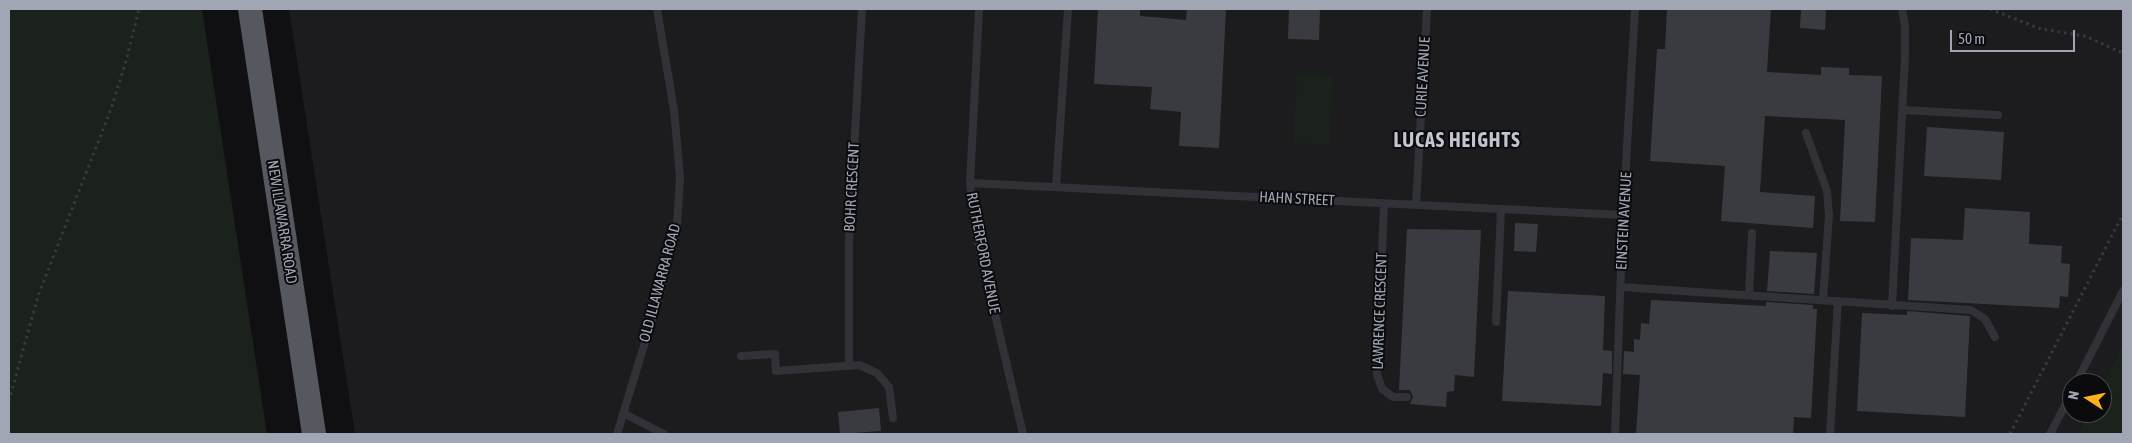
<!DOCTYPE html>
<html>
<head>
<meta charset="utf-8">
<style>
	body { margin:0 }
	#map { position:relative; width:2132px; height:443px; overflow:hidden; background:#101012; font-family:"Asap Condensed",sans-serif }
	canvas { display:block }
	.frame { position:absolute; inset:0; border:10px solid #a0a6b4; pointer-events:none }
	.north { position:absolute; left:2062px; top:373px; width:50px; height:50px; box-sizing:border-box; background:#0b0b0d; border:1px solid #474950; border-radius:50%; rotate:281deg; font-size:14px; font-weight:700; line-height:20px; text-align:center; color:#a0a6b4 }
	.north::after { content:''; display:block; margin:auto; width:18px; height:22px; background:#fdb21d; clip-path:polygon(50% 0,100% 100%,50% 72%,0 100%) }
	.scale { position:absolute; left:1950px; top:30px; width:125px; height:22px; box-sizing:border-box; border:2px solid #a0a6b4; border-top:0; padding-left:6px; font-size:15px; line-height:18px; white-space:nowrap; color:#a0a6b4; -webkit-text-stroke:4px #0b0b0d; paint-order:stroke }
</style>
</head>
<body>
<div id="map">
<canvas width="2132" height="443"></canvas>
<div class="frame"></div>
<div class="north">N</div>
<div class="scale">50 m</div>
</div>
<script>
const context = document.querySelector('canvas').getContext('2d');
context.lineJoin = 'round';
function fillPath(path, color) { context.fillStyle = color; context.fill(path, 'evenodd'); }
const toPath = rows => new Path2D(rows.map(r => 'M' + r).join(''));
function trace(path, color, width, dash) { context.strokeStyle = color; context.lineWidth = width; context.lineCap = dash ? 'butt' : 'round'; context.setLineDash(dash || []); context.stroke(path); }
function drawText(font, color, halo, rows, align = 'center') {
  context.font = font + ' "Asap Condensed",sans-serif'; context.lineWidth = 4; context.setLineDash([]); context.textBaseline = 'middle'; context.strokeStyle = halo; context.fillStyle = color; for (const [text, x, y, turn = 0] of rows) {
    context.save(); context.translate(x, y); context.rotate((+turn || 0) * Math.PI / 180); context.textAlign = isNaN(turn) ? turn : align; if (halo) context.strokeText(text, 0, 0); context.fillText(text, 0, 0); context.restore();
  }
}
const built = toPath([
	[289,9,2123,9,2123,343,2102,385,2102,383,2072,383,2072,413,2088,413,2077,434,355,434]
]);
const green = toPath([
	[9,9,202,9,267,434,9,434],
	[1297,74,1333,76,1330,145,1293,143],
	[2123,343,2123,434,2077,434,2088,413,2102,413,2102,385]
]);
const building = toPath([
	[1098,9,1140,9,1140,16,1186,20,1187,9,1226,9,1219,148,1179,146,1181,112,1150,109,1152,87,1094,84],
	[1289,9,1320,9,1319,40,1288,39],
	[1667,9,1771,9,1767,72,1821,75,1821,67,1849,68,1849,75,1882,76,1875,222,1840,221,1845,120,1765,116,1760,192,1815,196,1813,228,1721,221,1725,166,1650,161,1657,49,1665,49],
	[1801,9,1826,9,1825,30,1800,28],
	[1927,127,2004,132,2001,180,1924,176],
	[1965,208,2030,212,2029,244,2062,246,2061,263,2070,264,2068,297,2060,296,2059,308,1908,300,1911,238,1963,240],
	[1515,223,1538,224,1536,252,1514,251],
	[1407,229,1481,230,1474,377,1455,375,1454,391,1447,392,1446,407,1410,404,1413,397,1410,390,1399,390],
	[1770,251,1817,253,1814,294,1767,291],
	[1508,291,1605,296,1603,350,1612,351,1612,374,1603,373,1601,406,1502,401],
	[1651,300,1766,306,1766,302,1813,305,1813,309,1817,309,1811,418,1794,417,1793,434,1636,434,1640,375,1623,374,1624,351,1634,352,1634,339,1640,340,1641,323,1649,324],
	[1907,311,1970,316,1965,417,1857,411,1862,313,1907,315],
	[879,408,881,431,840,434,838,412]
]);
const path = toPath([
	[1990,9,2041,29,2085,36,2123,53],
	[9,401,38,296,111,109,126,61,139,9],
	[2010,434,2123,214]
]);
const service = toPath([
	[979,9,970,183,975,229,1023,434],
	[1902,110,1998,115],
	[1806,133,1827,191,1829,215,1823,300],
	[970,183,1623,215],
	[1056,187,1068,9],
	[1384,204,1377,374,1382,389,1393,397,1407,397],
	[1416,205,1427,9],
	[1621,287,1971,310,1985,319,1995,337],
	[1749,295,1752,233],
	[1892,306,1905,57,1905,26,1902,9],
	[1496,322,1501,211],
	[741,356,775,354,776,371,859,365,877,373,889,387,893,418],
	[849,366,849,241,862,9],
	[2076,383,2123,291],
	[623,413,664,434],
	[617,434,660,293,677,225,680,177,674,110,657,9],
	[1615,434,1623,215,1635,9],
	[1830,434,1838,301],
	[2050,434,2072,392]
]);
const trunk = toPath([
	[250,9,314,434]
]);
const streetNames = [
	["CURIE AVENUE",1423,77,-87],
	["BOHR CRESCENT",852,187,-87],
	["HAHN STREET",1297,199,3],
	["EINSTEIN AVENUE",1624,221,-87],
	["NEW ILLAWARRA ROAD",282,222,81],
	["RUTHERFORD AVENUE",983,253,79],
	["OLD ILLAWARRA ROAD",660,283,-75],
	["LAWRENCE CRESCENT",1380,311,-88]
];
const districtNames = [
	["LUCAS HEIGHTS",1457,141]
];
fillPath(built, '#1c1c1f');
fillPath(green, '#1a221b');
fillPath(building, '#3a3b40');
trace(path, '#37393e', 3, [2.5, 4]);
trace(service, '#313237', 8);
trace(trunk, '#55585f', 24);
drawText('15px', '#a0a6b4', '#0b0b0d', streetNames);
context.letterSpacing = '1px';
drawText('bold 20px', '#c2c5d0', '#0b0b0d', districtNames);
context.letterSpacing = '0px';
</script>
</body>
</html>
